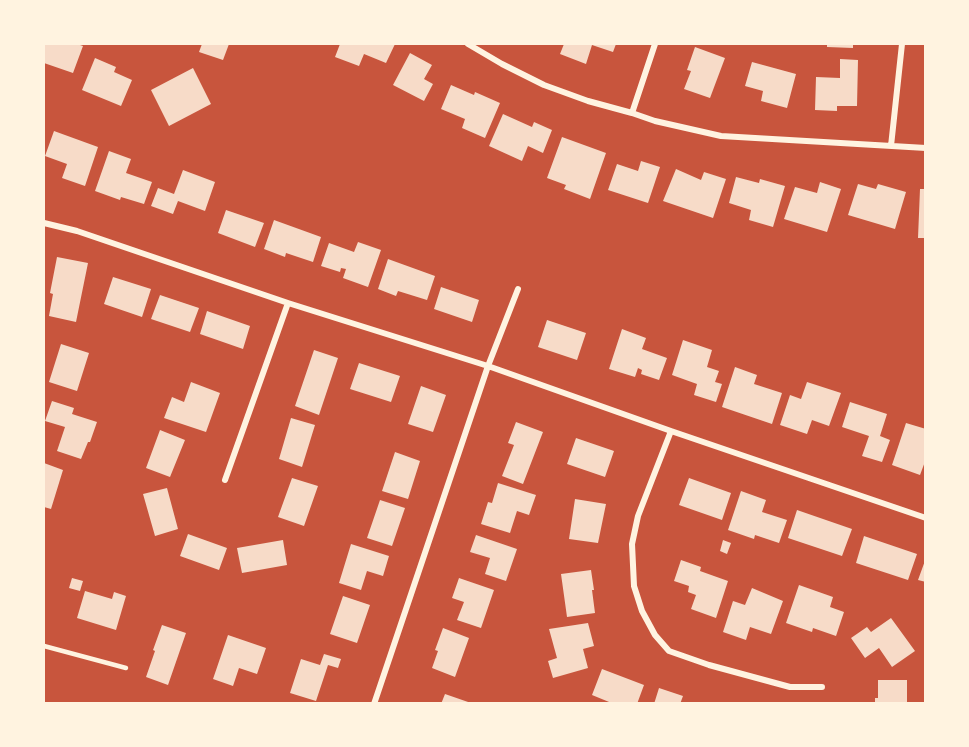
<!DOCTYPE html>
<html>
<head>
<meta charset="utf-8">
<style>
	body { margin:0 }
	#map { position:relative; width:969px; height:747px; overflow:hidden; background:#c8553d; font-family:"Alegreya Sans",sans-serif }
	canvas { display:block }
	.frame { position:absolute; inset:0; border:45px solid #fff3e0; pointer-events:none }
</style>
</head>
<body>
<div id="map">
<canvas width="969" height="747"></canvas>
<div class="frame"></div>
</div>
<script>
const context = document.querySelector('canvas').getContext('2d');
context.lineJoin = 'round';
function fillPath(path, color) { context.fillStyle = color; context.fill(path, 'evenodd'); }
const toPath = rows => new Path2D(rows.map(r => 'M' + r).join(''));
function trace(path, color, width, dash) { context.strokeStyle = color; context.lineWidth = width; context.lineCap = dash ? 'butt' : 'round'; context.setLineDash(dash || []); context.stroke(path); }
const building = toPath([
	[44,44,77,44,83,46,73,73,44,63],
	[202,44,229,44,223,60,199,52],
	[340,44,395,44,386,63,364,54,359,66,335,57],
	[564,44,616,44,613,52,592,45,586,64,560,54],
	[827,44,853,44,853,48,827,47],
	[695,47,725,58,710,98,684,89,691,71,687,70],
	[410,53,432,65,424,79,433,84,424,101,393,85],
	[95,58,116,67,114,72,132,80,121,106,82,90],
	[840,59,858,60,857,106,837,106,837,111,815,110,816,77,840,78],
	[752,62,796,74,787,108,761,101,763,91,745,86],
	[193,68,211,104,169,126,151,90],
	[451,85,474,95,475,92,500,103,485,138,462,128,465,119,441,109],
	[503,114,532,127,534,122,552,130,543,153,528,146,522,161,489,146],
	[54,131,98,147,85,186,62,178,67,164,45,156],
	[562,137,606,153,590,199,564,189,566,185,547,178],
	[109,151,131,159,126,173,152,182,144,204,121,197,120,200,95,191],
	[641,161,660,167,648,203,608,190,617,164,638,171],
	[676,169,701,180,704,172,726,179,713,218,663,201],
	[183,170,215,182,205,211,178,201,173,214,151,206,158,188,174,194],
	[736,177,759,183,760,179,785,186,773,227,749,220,751,210,729,203],
	[820,182,841,189,827,232,784,219,795,187,817,193],
	[858,184,876,189,878,184,906,192,895,229,848,215],
	[920,189,926,189,926,238,918,238],
	[226,210,264,223,255,247,218,233],
	[274,220,321,237,313,262,286,253,285,257,264,249],
	[358,242,381,250,368,287,343,278,346,269,341,268,340,272,321,266,329,243,354,252],
	[57,257,88,263,76,322,49,316,53,294,50,293],
	[388,259,435,276,427,300,398,291,396,296,378,289],
	[113,277,151,289,142,317,104,304],
	[441,287,479,300,472,322,434,309],
	[160,295,199,308,190,332,151,319],
	[207,311,250,326,243,349,200,334],
	[547,320,586,333,577,360,538,347],
	[622,329,646,338,642,349,667,358,659,380,641,374,642,370,638,368,635,377,609,369],
	[683,340,712,350,707,367,719,371,715,382,722,384,716,402,694,395,697,384,672,375],
	[61,344,89,353,77,391,49,382],
	[314,350,338,358,319,415,295,406],
	[359,363,400,376,391,402,350,389],
	[735,367,757,375,754,384,782,393,772,424,722,407],
	[191,382,220,393,206,432,164,418,172,397,184,402],
	[807,382,841,393,829,426,812,420,807,434,780,425,790,395,801,399],
	[421,386,446,395,433,432,408,424],
	[52,401,74,408,72,414,97,422,90,442,88,442,81,459,57,451,65,427,45,421],
	[850,402,887,414,880,436,890,440,882,462,862,456,869,436,842,427],
	[291,418,315,425,302,467,279,459],
	[516,422,543,432,523,484,502,476,514,445,508,443],
	[906,423,926,429,926,459,920,475,892,465],
	[160,430,185,440,170,477,146,468],
	[576,438,614,451,605,477,567,464],
	[395,452,420,461,408,499,382,491],
	[44,463,63,470,51,509,44,507],
	[292,478,318,486,304,526,278,517],
	[689,478,731,493,722,520,679,505],
	[498,483,536,495,529,515,517,511,510,533,481,524,488,502,492,503],
	[167,488,178,529,155,536,143,494],
	[741,491,766,500,762,512,787,520,779,543,755,535,754,539,728,530],
	[575,499,606,504,598,543,569,539],
	[380,500,405,508,392,546,367,538],
	[797,510,852,529,842,556,788,538],
	[188,534,227,548,219,570,180,556],
	[476,535,517,549,506,581,485,574,490,558,470,552],
	[864,536,917,554,908,580,856,563],
	[283,540,287,565,242,573,237,548],
	[723,540,731,543,727,554,720,551],
	[351,544,389,556,383,576,367,571,361,590,339,583],
	[926,558,926,582,918,580],
	[681,560,701,567,700,571,728,581,716,618,691,609,696,595,688,592,689,586,674,581],
	[591,570,594,590,592,590,595,613,567,617,561,574],
	[72,578,83,581,80,591,69,588],
	[459,578,494,590,481,628,457,620,464,602,452,598],
	[799,585,833,597,830,607,844,612,836,636,813,628,812,632,786,623],
	[752,588,783,601,771,634,750,627,746,640,723,632,733,601,745,605],
	[85,591,112,599,114,592,126,596,116,630,77,618],
	[343,596,370,605,357,643,330,634],
	[891,618,915,651,892,667,879,648,865,658,851,638,867,627,871,632],
	[588,623,594,646,583,649,588,668,553,678,548,661,557,658,549,629],
	[162,625,186,633,168,685,146,677,155,651,153,650],
	[443,628,469,638,455,677,432,668,438,651,435,650],
	[228,635,266,648,257,674,239,668,233,686,213,679],
	[324,654,341,659,338,668,328,665,316,701,290,693,301,659,320,665],
	[602,669,644,685,637,704,614,704,592,695],
	[878,680,907,680,907,704,875,704,875,698,878,698],
	[659,688,683,696,680,704,654,704],
	[445,694,471,703,470,704,441,704]
]);
const service = toPath([
	[44,646,126,668]
]);
const minor = toPath([
	[468,44,502,64,544,85,588,101,632,113,655,121,721,136,926,148],
	[632,113,655,44],
	[891,146,902,44],
	[44,223,77,231,288,303,488,366,671,431,926,518],
	[671,431,638,516,632,544,634,586,642,611,655,635,669,651,709,665,790,687,822,687],
	[225,480,288,303],
	[374,704,488,366,518,289]
]);
fillPath(building, '#f7dbc8');
trace(service, '#fff3e0', 4.5);
trace(minor, '#fff3e0', 6);
</script>
</body>
</html>
